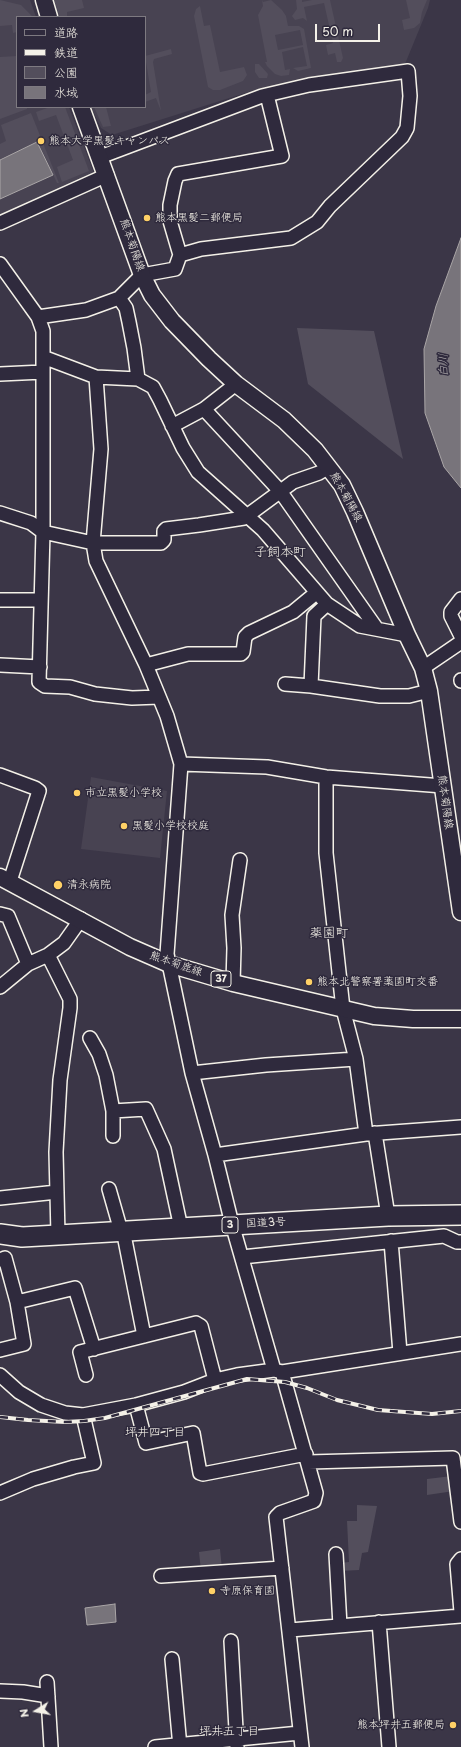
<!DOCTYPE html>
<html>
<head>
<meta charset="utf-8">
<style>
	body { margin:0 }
	#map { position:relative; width:461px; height:1747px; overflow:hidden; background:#3b3647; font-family:"Playpen Sans","Klee One",sans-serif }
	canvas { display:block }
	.legend { position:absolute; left:16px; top:16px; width:130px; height:92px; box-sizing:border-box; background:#2f2a3d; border:1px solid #7e7a81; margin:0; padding:5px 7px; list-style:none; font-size:12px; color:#f4f1e8 }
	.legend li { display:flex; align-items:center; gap:8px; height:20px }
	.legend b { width:20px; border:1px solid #7e7a81 }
	.north { position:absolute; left:16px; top:1691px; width:40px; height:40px; -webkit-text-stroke:3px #2f2a3d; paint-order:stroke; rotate:259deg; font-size:11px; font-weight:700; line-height:16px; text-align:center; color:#f4f1e8 }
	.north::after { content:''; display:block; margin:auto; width:14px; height:18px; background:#f4f1e8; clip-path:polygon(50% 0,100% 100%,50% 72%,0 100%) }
	.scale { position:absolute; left:315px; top:24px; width:65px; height:18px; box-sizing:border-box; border:2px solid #f4f1e8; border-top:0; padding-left:5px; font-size:12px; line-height:14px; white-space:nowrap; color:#f4f1e8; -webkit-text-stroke:3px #2f2a3d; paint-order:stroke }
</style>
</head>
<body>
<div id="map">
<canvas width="461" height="1747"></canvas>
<ul class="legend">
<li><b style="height:5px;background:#2f2a3d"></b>道路</li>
<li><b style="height:5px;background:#f4f1e8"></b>鉄道</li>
<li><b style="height:11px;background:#534e5c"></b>公園</li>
<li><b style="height:11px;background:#78747b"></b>水域</li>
</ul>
<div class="north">N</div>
<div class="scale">50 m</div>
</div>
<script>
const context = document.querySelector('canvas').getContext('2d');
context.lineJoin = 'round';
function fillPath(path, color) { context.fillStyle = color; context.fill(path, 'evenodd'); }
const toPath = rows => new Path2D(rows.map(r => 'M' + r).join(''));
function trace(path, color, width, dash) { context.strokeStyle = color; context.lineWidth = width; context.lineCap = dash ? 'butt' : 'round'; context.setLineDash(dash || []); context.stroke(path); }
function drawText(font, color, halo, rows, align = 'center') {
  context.font = font + ' "Playpen Sans","Klee One",sans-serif'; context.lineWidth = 3; context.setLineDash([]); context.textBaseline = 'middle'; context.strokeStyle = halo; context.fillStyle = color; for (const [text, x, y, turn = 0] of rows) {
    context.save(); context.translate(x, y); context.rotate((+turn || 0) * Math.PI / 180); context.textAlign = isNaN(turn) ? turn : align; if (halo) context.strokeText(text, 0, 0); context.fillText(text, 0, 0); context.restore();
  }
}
const built = toPath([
	[0,0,30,0,36,17,17,17,17,107,69,107,95,176,0,219],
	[52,0,430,0,428,8,405,64,258,89,112,135,101,128,91,107,145,107,145,17,58,17],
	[91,777,167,791,160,858,81,849]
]);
const green = toPath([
	[0,0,21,5,33,17,17,17,17,32,13,33,12,25,0,26],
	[54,0,82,0,84,8,67,12,67,17,60,17],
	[262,0,263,2,271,0,282,10,286,16,288,26,299,26,304,29,311,68,298,71,293,68,307,66,303,47,282,52,285,70,290,69,289,75,281,76,275,74,267,66,265,62,267,62,258,15,263,6],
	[300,30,303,45,278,50,275,35],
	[296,0,302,0,302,2,312,0,330,0,343,58,341,62,337,62,335,53,328,55,326,45,333,43,324,3,304,7,307,21,303,18,295,20,292,16,297,9],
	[406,0,427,0,422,12,420,23,414,28,404,30,402,20,410,18],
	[200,6,204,26,210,25,220,72,244,67,247,75,243,81,220,90,213,90,208,87,194,16,196,9],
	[171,49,172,54,154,59,153,62,161,111,156,98,145,102,145,95,151,92,145,56],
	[17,56,17,107,27,107,27,109,0,119,0,57],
	[255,64,259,64,268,74,267,78,259,78,255,72],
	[50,107,65,107,89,171,62,182,57,167,73,160,56,115,39,121,36,112],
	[94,107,106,107,111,126,103,127],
	[31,113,59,183,57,183,38,142,0,159,0,144,6,141,1,125],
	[297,328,374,331,403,459,308,384],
	[452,1476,454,1491,427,1495,427,1479],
	[357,1505,377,1506,368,1552,362,1553,359,1570,340,1571,340,1563,349,1562,347,1521,357,1521],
	[220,1549,222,1569,201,1571,199,1552]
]);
const water = toPath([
	[37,142,53,175,0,199,0,160,37,142],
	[461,238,461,488,444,467,425,413,424,349,436,306,461,238],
	[115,1604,116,1622,87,1625,85,1608,115,1604]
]);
const minor = toPath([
	[0,223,107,175],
	[180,255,170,221,170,205,175,181,178,174,282,156,267,95],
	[0,264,38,317,43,331,43,532,39,682,45,686,70,687,95,694,132,698,159,697],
	[119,298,126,308,129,322,134,348,138,379],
	[38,317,86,310,119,298,142,275,175,269,180,255,201,249,291,238,317,222,330,206,402,137,407,128,410,96,408,71,309,85,262,96,100,157],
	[43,357,96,377,138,379,153,387,160,400,183,448,198,472,263,530,327,604,360,626,407,635],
	[0,374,43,372],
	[96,377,101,449,93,543,96,561,146,665,167,716,181,764,167,954,192,1073,215,1155,232,1224,274,1370],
	[204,409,280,491,377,629],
	[172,426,204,409,236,384],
	[0,513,31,523,43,532,93,543,161,543,164,540,164,531,166,529,199,525,244,518,293,482,319,473,329,467],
	[461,599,451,612,451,616,461,636],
	[0,600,41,600],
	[0,665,40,667],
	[146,665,188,654,241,654,243,652,245,637,249,633,293,612,316,593],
	[423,668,461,642],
	[461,680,461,681],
	[285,684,311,686,380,696,409,696,429,691],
	[311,686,314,616,327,604],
	[181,764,267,767,326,777,443,786],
	[0,775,35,788,39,791,10,881],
	[326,777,326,853,343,1009,356,1059,366,1134],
	[0,914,8,916,28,964],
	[48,955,70,999,70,1008,60,1080,56,1152,58,1235],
	[233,983,234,948,232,915,240,860],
	[0,987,28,964,48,955,64,943,81,919],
	[90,1038,99,1054,106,1075,113,1111,113,1136],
	[192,1073,266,1065,356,1059],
	[113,1111,146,1109,164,1149,181,1228],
	[375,1133,388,1216],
	[215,1155,366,1134,461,1127],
	[109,1189,121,1231],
	[0,1198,57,1192],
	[125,1240,144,1336],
	[391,1241,400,1353],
	[242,1257,444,1236,457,1242,461,1242],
	[0,1260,5,1258,17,1302,24,1344,0,1350],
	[17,1302,75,1288,94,1349],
	[282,1372,316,1493,314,1501,280,1513,276,1517,302,1747],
	[0,1375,19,1392,41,1405,65,1413,83,1415,136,1405,184,1392,215,1380,237,1375,274,1370,282,1372,461,1344],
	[86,1375,80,1352,196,1323,201,1326,215,1380],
	[136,1405,146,1443,193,1433,200,1473,203,1474,306,1454],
	[309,1462,453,1458,461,1522],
	[0,1493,33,1479,74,1467,94,1463,83,1415],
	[336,1554,340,1626],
	[461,1559,457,1564,461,1612],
	[161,1576,282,1568],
	[379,1622,389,1747],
	[290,1630,461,1616],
	[231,1641,237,1747],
	[172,1659,180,1747],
	[47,1682,51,1747],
	[0,1691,23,1692,48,1696],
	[155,1747,300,1733]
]);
const major = toPath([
	[44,0,49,17],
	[81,107,142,275,152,295,172,321,209,359,236,384,284,420,315,450,342,485,355,512,407,635,423,668,429,691,461,912],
	[0,877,130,947,169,964,233,983,374,1016,413,1019,461,1019]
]);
const highway = toPath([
	[0,1234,22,1237,58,1235,388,1216,461,1215]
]);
const rail = toPath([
	[0,1417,28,1420,65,1422,84,1421,105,1418,247,1379,285,1382,307,1388,337,1400,378,1410,432,1414,461,1411]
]);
const markers = [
	[41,141,4,"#ffd166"],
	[147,218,4,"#ffd166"],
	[77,793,4,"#ffd166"],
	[124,826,4,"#ffd166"],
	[58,885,5,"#ffd166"],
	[309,982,4,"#ffd166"],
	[212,1591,4,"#ffd166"],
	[453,1725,4,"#ffd166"]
];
const shields = [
	[221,979,20],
	[230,1225,16]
];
const shieldNames = [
	["37",221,979],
	["3",230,1225]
];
const poiNames = [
	["熊本大学黒髪キャンパス",49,141],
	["熊本黒髪二郵便局",155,218],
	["市立黒髪小学校",85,793],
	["黒髪小学校校庭",132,826],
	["清永病院",67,885],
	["熊本北警察署薬園町交番",317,982],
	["寺原保育園",220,1591],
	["熊本坪井五郵便局",445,1725,"right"]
];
const streetNames = [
	["熊本菊陽線",132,245,71],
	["熊本菊陽線",346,497,61],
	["熊本菊陽線",445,802,82],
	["熊本菊鹿線",176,964,19],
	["国道3号",266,1223,-3]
];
const waterNames = [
	["白川",444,365,-91]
];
const neighbourhoodNames = [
	["坪井四丁目",155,1433],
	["坪井五丁目",229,1732]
];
const quarterNames = [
	["子飼本町",280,552],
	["薬園町",329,933]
];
fillPath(built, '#484352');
fillPath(green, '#534e5c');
fillPath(water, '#78747b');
trace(water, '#aaa6a7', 1);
trace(minor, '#f4f1e8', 16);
trace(major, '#f4f1e8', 19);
trace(highway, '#f4f1e8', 22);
trace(minor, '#2f2a3d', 13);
trace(major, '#2f2a3d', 16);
trace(highway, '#2f2a3d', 19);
trace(rail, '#f4f1e8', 4);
trace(rail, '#2f2a3d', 2.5, [8]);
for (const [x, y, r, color] of markers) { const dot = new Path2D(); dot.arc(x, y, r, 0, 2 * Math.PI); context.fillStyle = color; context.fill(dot); trace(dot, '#2f2a3d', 1.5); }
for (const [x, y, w] of shields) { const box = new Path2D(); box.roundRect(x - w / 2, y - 8, w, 16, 3); context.fillStyle = '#2f2a3d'; context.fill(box); trace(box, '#f4f1e8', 1); }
drawText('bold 10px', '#f4f1e8', null, shieldNames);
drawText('11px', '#f4f1e8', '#2f2a3d', poiNames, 'left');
drawText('11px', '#f4f1e8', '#2f2a3d', streetNames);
drawText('italic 12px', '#b6b2b2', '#2f2a3d', waterNames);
drawText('12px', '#f4f1e8', '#2f2a3d', neighbourhoodNames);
drawText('13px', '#f4f1e8', '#2f2a3d', quarterNames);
</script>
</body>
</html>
